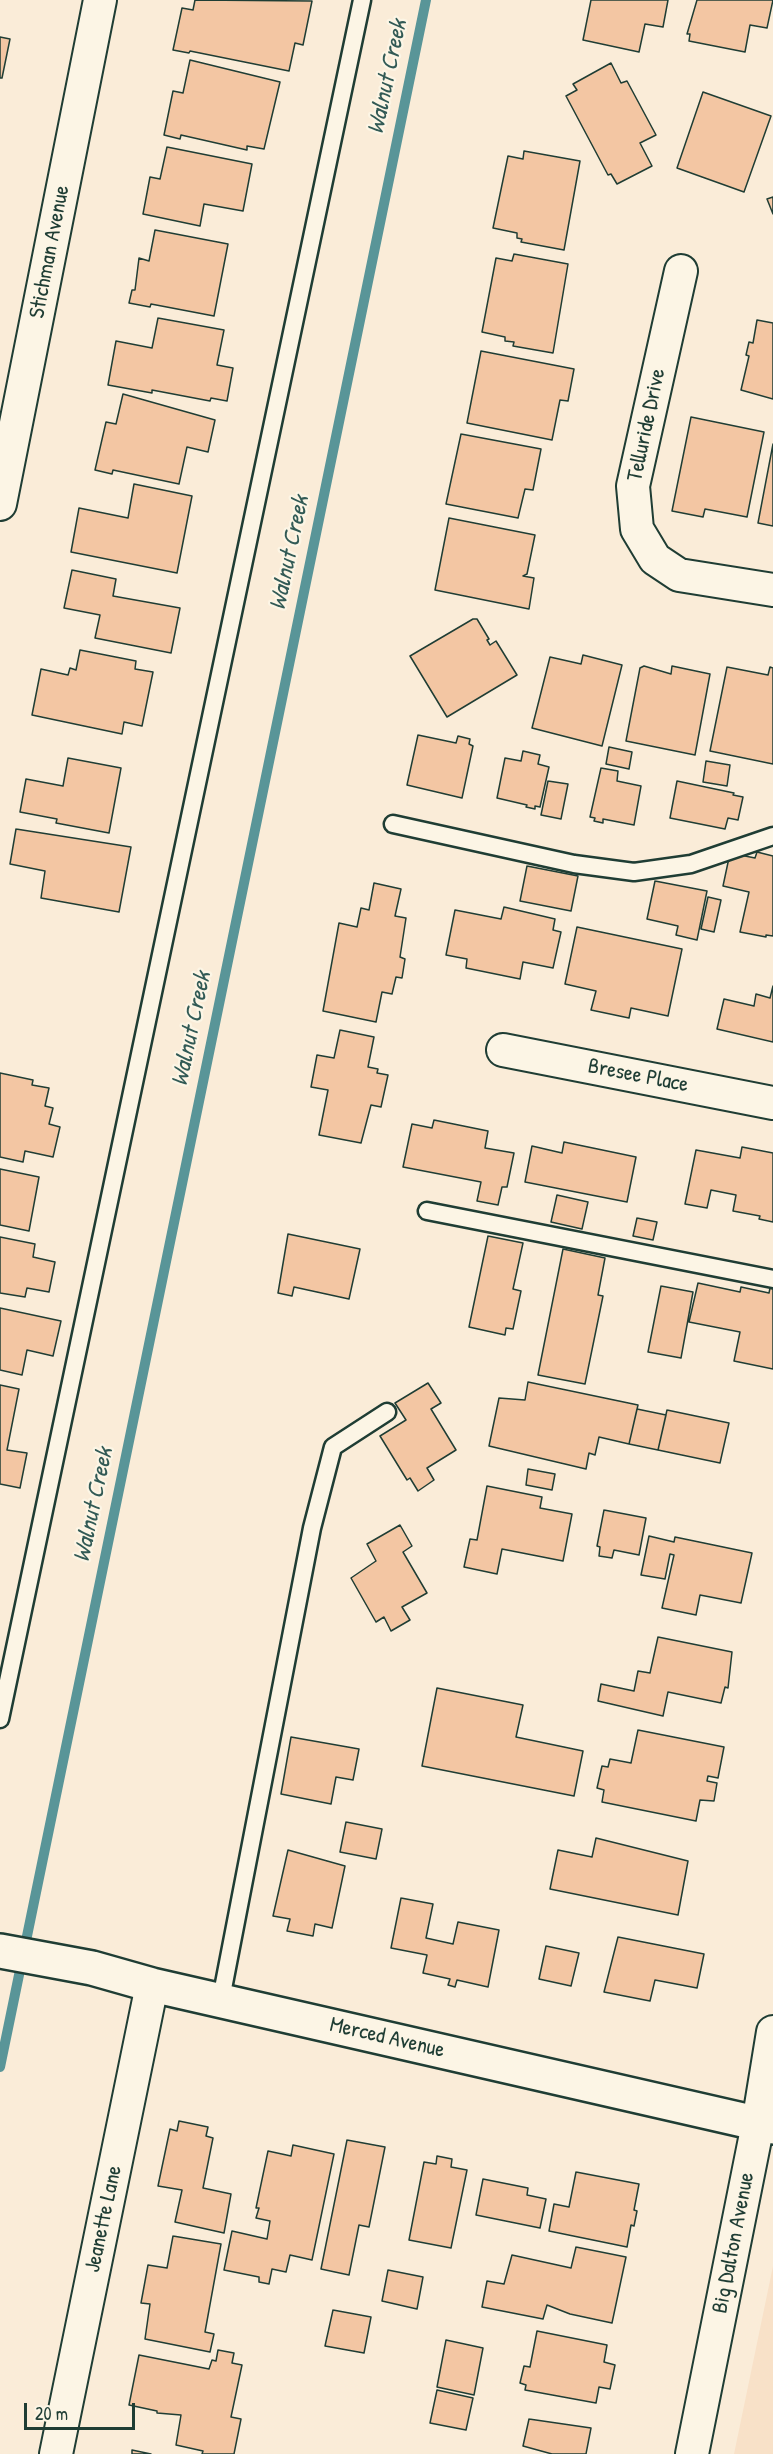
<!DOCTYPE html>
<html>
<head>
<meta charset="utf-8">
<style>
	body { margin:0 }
	#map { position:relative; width:773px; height:2454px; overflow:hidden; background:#faecd8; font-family:"Patrick Hand",sans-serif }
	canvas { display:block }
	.scale { position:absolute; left:24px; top:2403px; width:111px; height:27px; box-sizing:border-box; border:3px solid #1f3d34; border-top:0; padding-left:8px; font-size:18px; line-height:21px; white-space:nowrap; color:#1f3d34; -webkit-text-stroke:4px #fcf5e5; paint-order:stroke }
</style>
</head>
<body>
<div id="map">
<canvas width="773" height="2454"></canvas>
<div class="scale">20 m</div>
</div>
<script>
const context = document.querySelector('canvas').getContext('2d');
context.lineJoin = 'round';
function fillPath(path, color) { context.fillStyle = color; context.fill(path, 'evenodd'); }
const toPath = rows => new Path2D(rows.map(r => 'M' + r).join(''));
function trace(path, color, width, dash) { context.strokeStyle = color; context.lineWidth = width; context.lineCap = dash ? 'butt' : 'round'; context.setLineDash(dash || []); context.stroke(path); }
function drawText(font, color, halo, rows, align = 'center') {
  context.font = font + ' "Patrick Hand",sans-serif'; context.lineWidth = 4.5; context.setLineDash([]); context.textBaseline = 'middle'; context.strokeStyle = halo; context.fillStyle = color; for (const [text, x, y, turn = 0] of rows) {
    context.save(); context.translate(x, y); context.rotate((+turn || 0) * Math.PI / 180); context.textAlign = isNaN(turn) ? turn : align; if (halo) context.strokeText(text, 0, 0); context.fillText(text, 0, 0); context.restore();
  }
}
const built = toPath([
	[773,2266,773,2454,734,2454]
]);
const stream = toPath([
	[0,2067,426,0]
]);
const building = toPath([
	[195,0,312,1,303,45,295,43,289,71,190,51,189,53,173,50,182,8,193,10,195,0],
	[591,0,668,0,663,27,645,24,639,52,583,40,591,0],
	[697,0,773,0,767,28,750,25,745,52,689,41,690,34,687,34,697,0],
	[0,37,10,39,2,78,0,78,0,37],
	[190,60,280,82,264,149,247,146,247,150,181,135,180,139,164,135,173,91,183,93,190,60],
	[611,63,621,83,627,81,656,135,640,143,652,166,617,184,611,174,608,175,566,96,577,90,573,84,611,63],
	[703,92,771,116,744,192,677,168,703,92],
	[167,147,252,164,243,211,204,204,200,226,143,214,150,177,160,179,167,147],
	[524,151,580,161,564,250,521,242,522,239,517,238,517,233,493,228,508,156,523,159,524,151],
	[773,197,773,214,767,199,773,197],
	[155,230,228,244,214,316,151,304,150,307,129,303,132,290,135,290,139,258,149,261,155,230],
	[514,254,568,264,553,353,513,346,514,342,505,341,505,337,482,332,496,258,512,261,514,254],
	[158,318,224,330,217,365,233,368,227,401,211,398,210,401,152,390,152,393,108,385,116,341,152,348,158,318],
	[757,320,773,323,773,399,741,390,749,356,746,355,749,342,753,343,757,320],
	[481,351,574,369,568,401,560,400,552,440,467,423,481,351],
	[123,394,215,420,208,452,187,447,179,484,113,470,112,474,95,470,106,422,116,424,123,394],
	[691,417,764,432,747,517,705,509,703,517,672,511,691,417],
	[461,434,541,449,533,490,525,489,518,518,446,504,461,434],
	[773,444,773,526,758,523,773,444],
	[134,484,192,496,177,573,71,552,79,508,128,518,134,484],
	[449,518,535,535,527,574,523,576,534,578,529,609,435,590,449,518],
	[72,570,116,579,113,596,180,608,171,653,95,638,100,615,64,608,72,570],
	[473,619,477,619,489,639,487,640,490,645,496,641,517,675,447,717,410,656,473,619],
	[80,650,136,661,135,669,153,672,142,726,124,722,122,734,32,715,41,669,68,675,70,668,76,670,80,650],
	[583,655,622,665,602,746,532,728,550,657,581,664,583,655],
	[644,666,671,674,672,666,710,674,695,755,626,741,640,668,644,666],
	[727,667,768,675,770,667,773,668,773,764,710,751,727,667],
	[418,735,456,743,458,736,470,739,469,744,473,746,462,798,407,785,418,735],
	[609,747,632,752,629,769,606,764,609,747],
	[523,751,540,755,538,764,549,767,540,807,535,806,535,809,526,807,527,805,497,798,505,758,521,761,523,751],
	[68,758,121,768,109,833,56,823,57,819,20,812,26,779,63,786,68,758],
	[706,761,730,765,727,786,703,782,706,761],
	[601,768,618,771,617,781,641,786,634,825,603,819,603,823,594,821,595,818,590,817,601,768],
	[548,781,568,784,561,819,541,815,548,781],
	[677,781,734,793,733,795,743,797,738,820,728,818,725,829,670,818,677,781],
	[16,829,131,847,119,912,41,898,45,871,10,864,16,829],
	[757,852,773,856,773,936,766,935,766,937,740,932,749,892,723,886,730,853,755,858,757,852],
	[527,866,578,876,571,911,520,901,527,866],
	[655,881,707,891,697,940,676,935,678,926,647,919,655,881],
	[374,883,401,889,395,916,406,918,400,957,405,959,402,978,396,977,392,994,382,992,376,1022,323,1011,339,923,357,927,361,908,369,910,374,883],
	[708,897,721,900,714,932,701,929,708,897],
	[504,907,555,919,553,930,561,932,553,968,523,962,520,979,466,968,467,959,446,955,455,910,501,919,504,907],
	[577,927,682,949,668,1016,631,1008,629,1018,591,1010,596,991,565,984,577,927],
	[773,986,773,1042,717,1029,724,999,754,1006,756,994,770,998,773,986],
	[340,1030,374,1037,368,1067,378,1069,377,1073,388,1075,381,1107,371,1105,361,1143,319,1135,328,1090,311,1087,317,1055,334,1058,340,1030],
	[0,1073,33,1080,32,1085,49,1088,45,1106,53,1108,49,1124,60,1127,53,1157,25,1151,23,1162,0,1157,0,1073],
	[434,1120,488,1131,485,1148,514,1153,507,1187,502,1187,498,1205,477,1201,481,1182,403,1167,412,1124,432,1128,434,1120],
	[564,1142,636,1157,627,1202,525,1182,532,1146,562,1153,564,1142],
	[742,1147,773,1153,773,1222,759,1219,760,1216,733,1211,736,1195,711,1190,707,1208,685,1204,696,1150,740,1158,742,1147],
	[0,1169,39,1177,29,1231,0,1225,0,1169],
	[557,1195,588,1202,582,1229,551,1222,557,1195],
	[637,1218,657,1222,653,1240,633,1236,637,1218],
	[288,1234,360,1249,349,1299,294,1287,292,1296,278,1293,288,1234],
	[488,1236,523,1243,513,1289,521,1291,513,1329,506,1328,505,1335,469,1327,488,1236],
	[0,1237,35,1244,33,1257,55,1262,49,1292,27,1288,25,1297,0,1293,0,1237],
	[563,1249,605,1258,598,1295,603,1296,585,1384,538,1375,563,1249],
	[698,1283,740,1292,741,1287,769,1293,770,1288,773,1289,773,1369,734,1361,740,1332,689,1322,698,1283],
	[661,1286,693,1292,681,1358,648,1352,661,1286],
	[0,1308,61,1321,53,1356,27,1350,22,1375,0,1370,0,1308],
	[528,1382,638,1405,629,1444,599,1437,595,1455,589,1453,586,1469,489,1446,499,1398,525,1400,528,1382],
	[428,1383,441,1403,431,1409,456,1450,427,1468,434,1480,418,1491,410,1478,407,1480,380,1436,406,1420,395,1403,428,1383],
	[0,1385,19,1389,7,1450,27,1453,20,1488,0,1484,0,1385],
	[637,1409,666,1415,658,1450,629,1444,637,1409],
	[667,1410,729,1423,720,1463,658,1450,667,1410],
	[528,1469,555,1474,552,1490,526,1485,528,1469],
	[487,1486,542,1497,540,1508,572,1514,563,1561,502,1549,497,1574,464,1567,470,1539,477,1540,487,1486],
	[604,1510,646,1518,639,1555,614,1550,612,1558,599,1556,600,1547,597,1546,604,1510],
	[400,1525,412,1546,403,1552,427,1593,402,1607,410,1620,391,1631,384,1617,376,1622,351,1578,376,1561,367,1544,400,1525],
	[649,1536,674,1542,675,1537,752,1553,741,1603,700,1595,696,1615,662,1608,674,1555,670,1554,665,1579,641,1575,649,1536],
	[658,1637,732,1652,728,1688,725,1687,721,1703,668,1692,663,1716,598,1701,601,1684,634,1691,638,1671,650,1673,658,1637],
	[437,1688,523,1705,516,1737,583,1751,574,1796,422,1766,437,1688],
	[638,1730,724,1747,718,1778,708,1776,707,1781,717,1783,714,1801,700,1800,696,1821,602,1802,604,1790,597,1788,602,1766,608,1767,610,1759,631,1763,638,1730],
	[291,1737,359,1749,353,1780,336,1777,331,1804,281,1794,291,1737],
	[346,1822,382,1829,376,1859,340,1852,346,1822],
	[596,1838,688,1861,678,1915,550,1889,558,1850,592,1857,596,1838],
	[288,1850,345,1866,332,1928,315,1924,313,1936,287,1931,290,1919,273,1916,288,1850],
	[401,1898,433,1904,426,1938,453,1944,458,1922,499,1930,488,1987,457,1980,455,1987,448,1985,450,1979,423,1973,427,1955,391,1948,401,1898],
	[618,1937,704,1954,697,1988,655,1980,650,2001,604,1992,618,1937],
	[546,1946,579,1953,571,1986,539,1979,546,1946],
	[179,2121,208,2127,206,2136,213,2138,203,2188,231,2194,224,2233,175,2222,182,2190,158,2186,170,2129,177,2131,179,2121],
	[347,2140,385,2147,369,2227,359,2225,349,2275,321,2269,347,2140],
	[293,2145,334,2154,312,2260,290,2255,286,2272,272,2269,269,2284,259,2282,259,2277,224,2270,232,2231,267,2239,270,2221,256,2218,259,2208,256,2208,268,2151,291,2156,293,2145],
	[437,2156,452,2159,451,2167,467,2170,451,2248,409,2240,424,2162,436,2164,437,2156],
	[576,2172,639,2184,634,2210,637,2211,634,2226,631,2225,627,2247,549,2231,554,2204,569,2207,576,2172],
	[483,2179,528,2188,527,2195,546,2199,540,2228,476,2215,483,2179],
	[173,2236,221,2244,205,2332,214,2334,210,2352,145,2339,150,2304,141,2303,148,2265,167,2268,173,2236],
	[576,2247,626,2257,612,2323,570,2314,547,2305,543,2319,482,2307,487,2281,504,2284,512,2255,571,2268,576,2247],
	[388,2270,423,2277,417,2309,382,2301,388,2270],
	[333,2310,371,2317,364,2353,325,2346,333,2310],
	[537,2331,607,2345,604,2362,615,2365,610,2389,599,2387,596,2403,525,2390,526,2385,520,2383,524,2366,530,2367,537,2331],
	[446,2340,483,2348,474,2395,437,2387,446,2340],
	[218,2350,234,2353,232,2363,242,2365,231,2417,241,2419,234,2454,202,2454,203,2451,176,2445,181,2415,157,2413,157,2411,129,2405,139,2355,209,2369,212,2360,216,2361,218,2350],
	[437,2390,473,2398,466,2430,430,2423,437,2390],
	[529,2419,591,2428,586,2454,552,2454,523,2446,529,2419],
	[132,2450,151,2454,132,2454,132,2450]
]);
const lane = toPath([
	[393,824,574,864,634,872,691,864,773,836],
	[427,1211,773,1279],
	[0,1719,362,0],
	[221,1999,312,1528,333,1447,387,1412]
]);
const street = toPath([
	[681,271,633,486,637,529,655,559,679,575,773,590],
	[0,504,100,0],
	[503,1050,773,1103],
	[56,2454,152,1985],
	[692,2454,758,2124,773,2032]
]);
const secondary = toPath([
	[0,1951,92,1968,152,1985,773,2127]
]);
const streetNames = [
	["Stichman Avenue",50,252,-79],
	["Telluride Drive",647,425,-78],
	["Bresee Place",638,1076,11],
	["Merced Avenue",387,2038,13],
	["Jeanette Lane",104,2219,-78],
	["Big Dalton Avenue",734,2243,-79]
];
const waterNames = [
	["Walnut Creek",388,77,-78],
	["Walnut Creek",290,553,-78],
	["Walnut Creek",192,1029,-78],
	["Walnut Creek",94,1505,-78]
];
fillPath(built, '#f8e1c8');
trace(stream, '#599598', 10);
fillPath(building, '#f3c6a3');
trace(building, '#1f3d34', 1.5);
trace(lane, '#1f3d34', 21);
trace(street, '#1f3d34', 36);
trace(secondary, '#1f3d34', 38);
trace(lane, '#fcf5e5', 16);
trace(street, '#fcf5e5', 32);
trace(secondary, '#fcf5e5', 33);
drawText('22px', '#1f3d34', '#fcf5e5', streetNames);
drawText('italic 24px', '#325a55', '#fcf5e5', waterNames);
</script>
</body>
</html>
